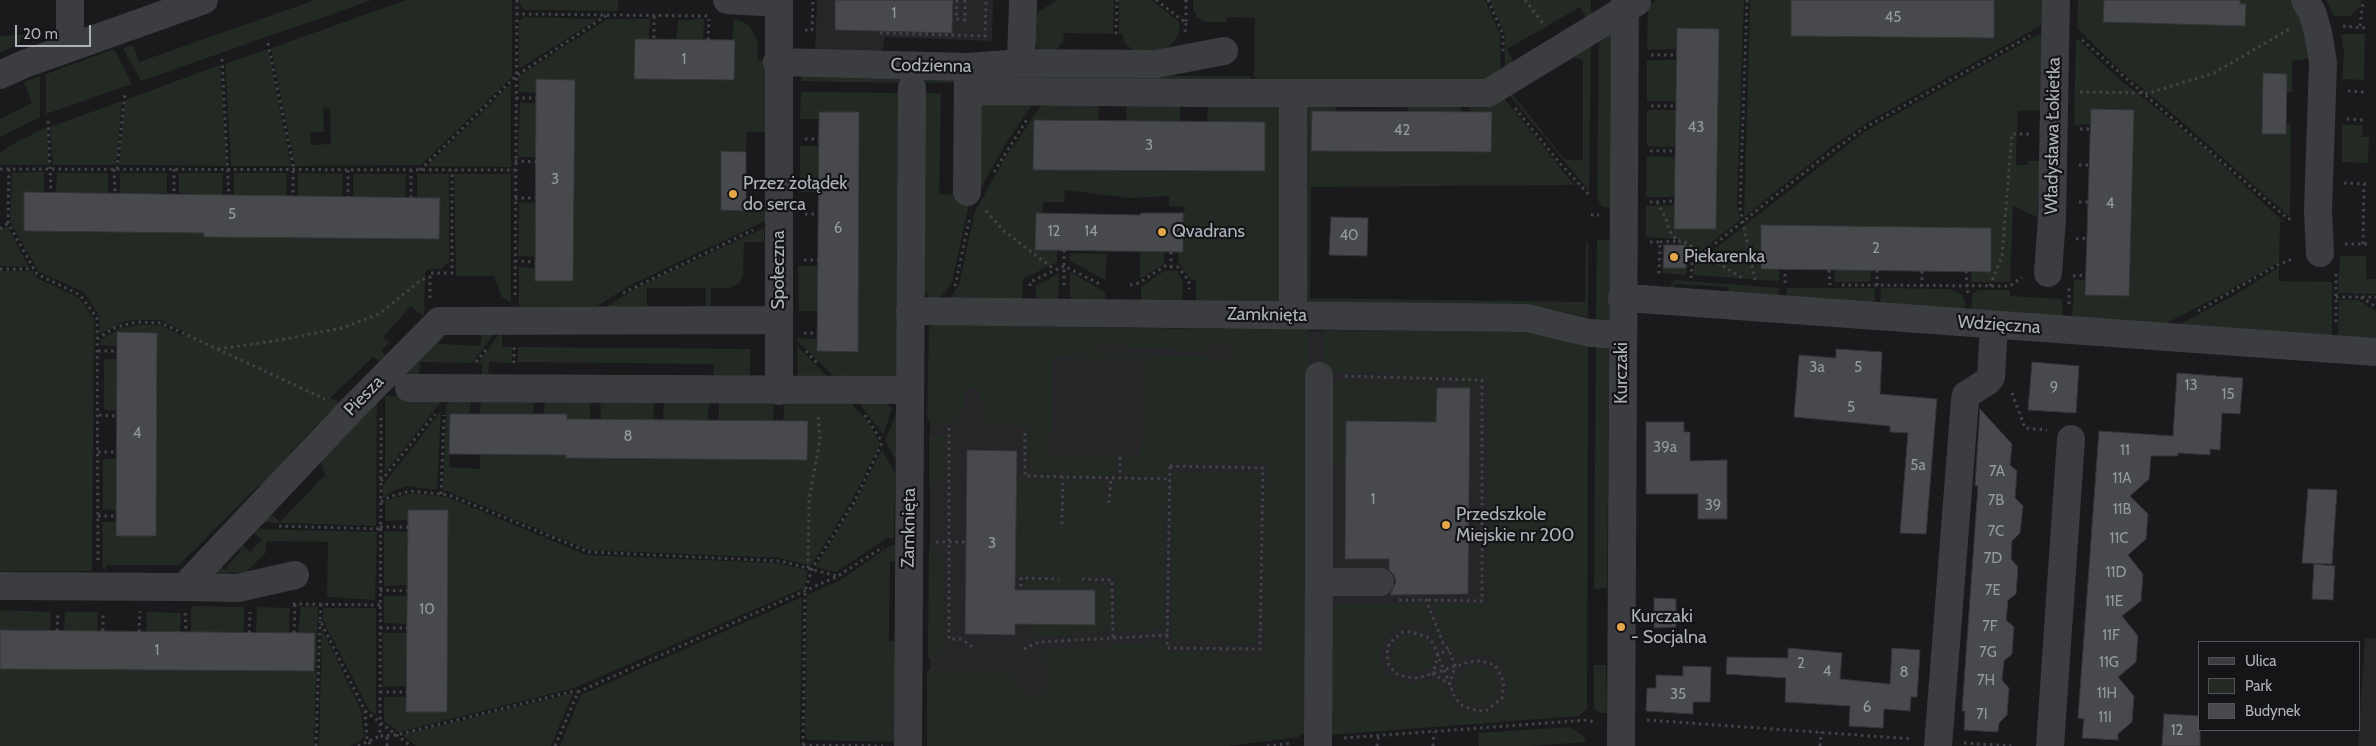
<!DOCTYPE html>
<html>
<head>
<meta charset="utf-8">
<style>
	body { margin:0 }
	#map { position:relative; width:2376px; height:746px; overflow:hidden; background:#1a1a1c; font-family:Cabin,sans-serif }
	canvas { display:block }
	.legend { position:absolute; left:2198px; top:641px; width:162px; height:90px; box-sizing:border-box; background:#151517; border:1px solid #525459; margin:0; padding:6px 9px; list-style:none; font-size:15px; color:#aeb3bb }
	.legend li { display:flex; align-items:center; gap:10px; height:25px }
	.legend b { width:25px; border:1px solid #525459 }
	.scale { position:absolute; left:15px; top:25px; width:76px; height:22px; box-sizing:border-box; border:2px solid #aeb3bb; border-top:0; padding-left:6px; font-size:15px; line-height:18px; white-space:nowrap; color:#aeb3bb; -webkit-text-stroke:4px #151517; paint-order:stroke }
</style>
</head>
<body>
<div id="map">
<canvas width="2376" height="746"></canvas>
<ul class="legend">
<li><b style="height:6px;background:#3c3d41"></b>Ulica</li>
<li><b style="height:14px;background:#222a23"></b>Park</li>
<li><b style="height:14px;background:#47494c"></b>Budynek</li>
</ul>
<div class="scale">20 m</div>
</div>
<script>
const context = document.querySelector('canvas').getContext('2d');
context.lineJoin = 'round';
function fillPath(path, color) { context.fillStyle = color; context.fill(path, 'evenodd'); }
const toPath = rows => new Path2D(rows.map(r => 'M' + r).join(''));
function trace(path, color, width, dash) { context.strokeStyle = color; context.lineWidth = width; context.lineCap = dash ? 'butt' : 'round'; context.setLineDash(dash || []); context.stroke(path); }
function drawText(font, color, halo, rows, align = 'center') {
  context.font = font + ' Cabin,sans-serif'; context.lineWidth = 4.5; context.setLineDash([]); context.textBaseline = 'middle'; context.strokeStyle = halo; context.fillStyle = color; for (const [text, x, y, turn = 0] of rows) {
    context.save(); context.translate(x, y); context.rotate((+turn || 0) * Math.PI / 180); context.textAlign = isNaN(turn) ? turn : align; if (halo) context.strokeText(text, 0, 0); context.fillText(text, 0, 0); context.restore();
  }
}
const built = toPath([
	[817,0,993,0,992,41,885,37,882,53,815,52],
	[930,330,1539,332,1583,707,1183,746,930,746],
	[2365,638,2376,639,2376,746,2358,746]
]);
const green = toPath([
	[315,0,372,0,141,81,123,48,133,45,139,62],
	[407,0,512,0,512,77,421,165,295,166,271,48],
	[330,108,331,144,311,145,310,132,324,132,323,109],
	[520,0,618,0,618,11,524,10,520,5],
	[1057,0,1114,0,1113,34,1064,33,1063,41,1058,48,1050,53,1038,49,1034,38,1034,15],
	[1119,0,1152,0,1179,22,1179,33,1172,44,1158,52,1136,52,1125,44,1122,34,1119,34],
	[1193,0,1485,0,1500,34,1501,76,1487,84,1259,83,1254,76,1255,18,1226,17,1226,22,1206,22,1197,17,1193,9],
	[1490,0,1591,0,1591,20,1588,22,1580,7,1507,49,1516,66,1505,72,1505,34],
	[1657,0,1744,0,1737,205,1740,220,1688,261,1686,275,1663,273,1663,268,1685,268,1678,239,1646,237,1646,206,1675,205,1675,229,1716,229,1719,29,1677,29,1676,49,1647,50,1648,5],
	[1750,0,1791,0,1791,36,1994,38,1994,0,2040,0,2044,3,2044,24,1873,119,1831,147,1744,217],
	[2078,0,2104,0,2103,22,2245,26,2246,5,2240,4,2240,0,2294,0,2303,13,2311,58,2292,61,2292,92,2287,92,2287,74,2263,73,2262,133,2286,134,2287,124,2291,124,2290,217,2173,114,2121,71,2077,28],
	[2326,0,2361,0,2360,6,2350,16,2334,16],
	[524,17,598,19,519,69,519,21],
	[607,19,650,19,649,39,635,39,634,79,734,80,735,41,732,40,734,19,744,22,750,27,758,41,757,60,766,61,765,132,747,132,746,152,721,151,721,210,765,211,765,221,631,285,597,306,519,306,519,267,535,268,535,281,573,281,575,80,537,79,537,93,519,92,519,76],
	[704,19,703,40,676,40,678,20],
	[2045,31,2044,110,2018,111,2016,149,2016,165,2028,165,2028,161,2040,161,2037,217,2013,206,2010,282,1971,282,1972,271,1991,271,1991,228,1761,226,1761,269,1779,269,1779,281,1693,275,1694,265,1864,132],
	[1611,32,1610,207,1603,207,1597,199,1599,35],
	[35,34,8,49,0,53,0,36],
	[2341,34,2365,34,2364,80,2342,79,2344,54],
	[1591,38,1589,191,1506,91,1509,90,1565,160,1583,160,1583,60,1568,56],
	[2076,38,2117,77,2198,142,2284,222,2280,222,2279,262,2223,294,2165,324,2072,318,2074,280,2086,280,2133,110,2091,109,2090,124,2074,125],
	[114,49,132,84,46,114,46,74],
	[268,49,291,166,231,166,225,64],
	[1647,60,1676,60,1676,101,1647,101],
	[220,65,227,166,119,165,125,100],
	[802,74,959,77,958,83,835,82,801,81],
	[990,75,1249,76,1255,84,988,83],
	[40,76,40,117,0,137,0,119,32,103,24,82],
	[511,84,511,167,427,166],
	[801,92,904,93,900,370,896,377,840,382,797,341,797,338,817,339,817,351,857,352,819,112,819,119,800,119],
	[922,93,941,93,939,194,971,195,952,283,937,302,933,302,918,283],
	[1500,93,1574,185,1311,187,1310,298,1585,302,1586,242,1588,242,1588,317,1526,304,1301,308,1300,105,1335,99,1336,111,1312,111,1311,150,1491,152,1492,112,1470,112,1471,101],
	[980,99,1035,100,1004,147,977,195],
	[1408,100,1460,100,1461,112,1408,112],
	[122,101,116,165,53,165,50,127],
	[1044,101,1098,101,1099,121,1034,120,1034,170,1265,171,1265,122,1207,121,1208,103,1282,103,1285,208,1279,213,1279,270,1283,272,1287,305,1196,301,1196,280,1191,280,1178,262,1178,252,1183,252,1183,213,1186,207,1169,206,1169,196,1130,198,1065,190,1064,202,1043,202,1042,213,1036,213,1035,250,1057,250,1057,262,1023,279,1022,305,946,305,959,285,975,211,1004,160],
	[1126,101,1180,103,1180,121,1127,121],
	[520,103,536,103,536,157,518,157],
	[1647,110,1676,110,1675,147,1647,146],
	[2342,125,2363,125,2362,137,2369,137,2368,163,2342,162],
	[47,127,49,165,0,165,0,153,13,144],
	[800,146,818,146,818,192,800,192],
	[1647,156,1675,157,1675,197,1646,197],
	[44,172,44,192,24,192,24,231,204,233,204,237,439,239,440,199,417,198,417,174,449,174,449,262,441,269,429,269,425,273,424,317,411,306,383,337,389,342,381,351,389,359,384,365,373,357,330,398,345,404,337,412,329,412,290,453,290,464,268,487,258,486,179,565,107,565,105,570,103,570,102,522,116,522,116,536,156,536,157,333,117,332,117,346,100,345,100,340,121,328,138,325,160,325,183,336,185,332,161,320,138,320,126,321,99,334,100,317,84,292,39,272,10,222,12,173],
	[57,173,108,173,108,193,56,192],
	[120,173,167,173,167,193,120,193],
	[179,173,223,173,222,196,179,193],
	[234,173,287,173,286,197,234,197],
	[298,173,343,174,342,198,298,197],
	[353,174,406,174,405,198,353,198],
	[454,174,511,174,511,303,502,297,494,276,456,276],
	[519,202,536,203,535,257,518,256],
	[7,226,29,267,0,266,0,231],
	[764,228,764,242,744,242,743,275,739,283,730,288,711,288,711,308,706,308,706,288,647,288,647,307,606,307,634,289],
	[1597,240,1610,240,1609,324,1596,326],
	[1140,252,1164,252,1164,264,1140,279],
	[1070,253,1107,254,1105,280,1070,261],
	[2340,256,2366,256,2366,279,2376,279,2376,294,2338,293],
	[798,266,818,266,817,311,799,311],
	[2279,267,2279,281,2332,282,2332,336,2176,326,2235,295],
	[1177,270,1183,282,1182,303,1141,306,1141,287,1164,271],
	[1835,270,1871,270,1870,282,1834,282],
	[0,271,33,271,35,277,79,298,94,319,92,571,0,571],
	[1070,272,1105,292,1105,306,1075,305,1070,296],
	[1059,273,1058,306,1044,306,1036,296,1036,286],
	[1674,280,1779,288,1778,302,1728,299,1729,287,1675,284,1674,294,1666,294],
	[1787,288,1875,288,1874,309,1786,302],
	[1881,288,1950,289,1961,294,1965,302,1964,316,1880,310],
	[1978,290,2010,290,2010,296,2062,299,2063,316,1973,311,1971,306,1973,294],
	[2339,300,2358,300,2376,311,2376,340,2338,337],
	[935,325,1208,329,1309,328,1307,733,1300,734,1299,737,1228,746,927,746,927,670,1010,672,1021,689,1030,695,1044,692,1050,681,1041,656,1042,651,1165,641,1166,652,1264,655,1264,574,1267,462,1167,462,1166,476,1125,475,1123,472,1122,457,1141,457,1143,359,1053,357,1050,457,1117,457,1118,472,1113,476,1030,473,1029,427,997,426,989,424,984,419,980,388,965,388,962,414,957,420,950,423,929,422,927,417,929,327],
	[1213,344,1232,346,1231,361,1208,361,1207,357,1095,352,1095,345,1203,351],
	[440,329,439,344,480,346,483,329,498,329,472,363,420,362,419,379,408,375,406,371],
	[502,330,502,347,512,347,512,363,489,362,488,380,482,380,482,363,478,363],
	[1324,330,1539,332,1588,342,1587,708,1579,716,1328,735,1328,615,1334,606,1347,603,1425,605,1440,643,1429,629,1422,626,1407,624,1398,627,1385,637,1379,654,1385,675,1410,684,1432,680,1441,683,1455,707,1464,712,1478,715,1491,712,1500,707,1508,692,1507,679,1504,667,1498,659,1483,653,1458,658,1448,643,1433,604,1487,604,1489,383,1470,382,1470,388,1460,388,1460,375,1323,372],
	[1596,340,1609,347,1607,588,1594,589],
	[797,346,833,382,798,378],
	[518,347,750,349,750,376,714,375,714,364,518,362],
	[104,359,117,359,117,410,104,410],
	[1326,381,1437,383,1436,433,1401,422,1348,421,1346,465,1322,466],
	[377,395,376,526,256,522,267,510,280,522,325,475,319,456],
	[385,396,445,397,385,472],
	[481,396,535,397,533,414,480,414],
	[454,397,471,397,470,414,450,414,449,467,480,469,480,455,566,455,566,458,807,460,808,421,783,420,785,399,850,402,868,422,880,444,852,500,811,566,780,558,589,550,447,491,443,491,446,405],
	[545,397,590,397,590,419,567,419,567,415,544,414],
	[600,397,655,397,653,419,601,419],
	[664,398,709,398,708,420,663,420],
	[719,398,774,399,773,420,719,420],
	[856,399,884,401,892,409,883,435],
	[441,411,437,490,407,486,393,491,383,498,383,485],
	[896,414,901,420,898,464,885,441],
	[929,437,946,437,945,479,937,485,929,487],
	[882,449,895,473,894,538,887,538,836,572,816,567,856,501],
	[103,459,116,459,116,510,103,509],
	[1173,472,1259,473,1256,643,1171,642],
	[1017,479,1057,479,1061,483,1060,524,1064,524,1066,481,1106,481,1106,503,1113,503,1115,480,1166,481,1164,629,1117,631,1116,577,1083,574,1083,581,1110,586,1110,630,1096,633,1034,637,1033,624,1095,625,1095,591,1031,590,1030,593,1025,593,1025,581,1059,581,1059,572,1053,575,1015,575],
	[411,493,447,497,587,555,778,563,808,571,804,588,574,688,399,732,384,721,384,697,406,697,447,711,448,510,408,510,408,520,385,521,385,501],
	[250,529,377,532,375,600,327,597,328,542,267,541,265,554,246,572,211,574,217,564,225,570,241,550,235,544,238,540,250,552,262,540],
	[384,531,408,532,407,585,384,586],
	[891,545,900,546,900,561,890,562,889,641,900,641,900,742,807,740,805,733,807,595,839,581],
	[929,545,944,561,945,642,935,658,928,658],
	[384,596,407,596,407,624,384,623],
	[802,597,800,746,560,746,581,695],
	[191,606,244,607,244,632,191,632],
	[257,607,290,608,289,633,256,633],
	[301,607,318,607,314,746,0,746,0,669,314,671,315,633,298,633],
	[323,608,376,608,376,715,369,710,323,620],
	[0,610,51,612,50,631,0,630],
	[65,612,98,612,97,631,64,631],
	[147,612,181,613,180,632,146,631],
	[322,629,361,710,364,738,351,746,319,746],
	[383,633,407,633,407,686,383,687],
	[1407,635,1418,635,1426,641,1433,653,1434,660,1430,668,1408,672,1402,671,1392,664,1391,659,1396,642],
	[1594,665,1606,665,1607,713,1602,713,1594,709],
	'1457 686a20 20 0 1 1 40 0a20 20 0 1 1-40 0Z',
	[573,693,551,746,416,746,402,735],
	[1570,727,1583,736,1586,742,1531,746,1479,746,1478,733]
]);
const building = toPath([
	[835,0,953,0,952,33,835,30,835,0],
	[1791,0,1994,0,1994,38,1791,36,1791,0],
	[2104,0,2240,0,2240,4,2246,4,2245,26,2103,22,2104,0],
	[1677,28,1719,29,1716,229,1674,229,1677,28],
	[635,39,735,40,734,80,634,79,635,39],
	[2263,73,2287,74,2286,134,2262,134,2263,73],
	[536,79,575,80,573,281,535,281,536,79],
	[2091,109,2134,110,2129,296,2085,295,2091,109],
	[1312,111,1492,112,1491,152,1311,151,1312,111],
	[819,112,859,112,858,352,817,351,819,112],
	[1034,120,1265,122,1265,171,1033,170,1034,120],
	[721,151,746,152,746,211,721,210,721,151],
	[24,192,440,198,439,239,204,237,204,233,24,231,24,192],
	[1036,213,1140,215,1141,213,1183,213,1183,252,1035,250,1036,213],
	[1331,217,1368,218,1367,256,1329,255,1331,217],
	[1761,225,1991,228,1991,272,1761,269,1761,225],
	[1664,245,1686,245,1686,268,1663,268,1664,245],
	[117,332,157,333,156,536,116,536,117,332],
	[1836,349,1882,352,1880,394,1937,399,1926,534,1900,533,1908,433,1890,432,1890,426,1794,417,1799,355,1836,358,1836,349],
	[2032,362,2079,366,2076,413,2028,410,2032,362],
	[2177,373,2243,378,2240,414,2222,413,2220,450,2210,449,2210,455,2178,453,2178,456,2151,456,2149,479,2130,496,2148,514,2146,539,2128,555,2143,574,2141,601,2122,616,2138,636,2136,662,2118,677,2134,696,2132,722,2118,734,2118,740,2082,738,2084,719,2078,718,2099,431,2173,436,2177,373],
	[1437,388,1470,388,1468,594,1390,595,1396,582,1394,575,1389,570,1389,559,1345,559,1346,421,1436,422,1437,388],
	[1980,409,2012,444,2010,465,2017,471,2015,498,2023,506,2020,533,2012,541,2011,559,2018,567,2016,594,2008,600,2006,620,2014,627,2012,654,2004,661,2002,680,2009,688,2007,715,1999,723,1998,732,1964,730,1965,711,1962,711,1978,486,1975,486,1980,409],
	[450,414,567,414,567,419,808,421,807,460,566,458,566,455,449,454,450,414],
	[1646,422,1684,422,1684,432,1690,432,1690,461,1727,460,1727,519,1698,519,1698,494,1646,494,1646,422],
	[967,450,1017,451,1015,590,1095,590,1095,625,1015,624,1015,635,965,634,967,450],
	[2308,489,2337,490,2332,564,2302,563,2308,489],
	[408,510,448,510,447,712,406,712,408,510],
	[2314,564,2335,566,2333,600,2312,599,2314,564],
	[1654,598,1676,599,1676,627,1654,628,1654,598],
	[0,630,315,633,314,671,0,669,0,630],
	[1788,648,1842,653,1840,679,1890,684,1892,648,1920,650,1917,697,1911,697,1910,711,1884,709,1883,728,1849,726,1850,706,1785,702,1786,678,1726,674,1727,657,1788,658,1788,648],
	[1683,666,1711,667,1710,702,1693,702,1693,714,1646,711,1647,688,1656,688,1656,675,1683,676,1683,666],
	[2164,714,2200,716,2200,746,2162,746,2164,714]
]);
const path = toPath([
	[957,0,956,19,965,20,965,0],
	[1156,0,1186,23,1186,0],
	[1488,0,1503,34,1503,53],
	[1525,0,1545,26],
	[1747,0,1740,208,1755,280],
	[516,14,707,16],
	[654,16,654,39],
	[2343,26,2365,28],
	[2360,26,2363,0],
	[805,30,812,30,813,0],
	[1185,32,1186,23],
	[880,33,985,36],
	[1116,34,1117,0],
	[985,37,986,0],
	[708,40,709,19],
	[2082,40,2288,219,2292,219],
	[268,43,293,165,293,197],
	[1651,55,1677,55],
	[222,59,229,197],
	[2348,91,2364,92],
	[2080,92,2149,93,2214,73,2291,28],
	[516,98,536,98],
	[1651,106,1676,106],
	[1515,108,1558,161,1591,197],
	[2347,119,2363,120],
	[48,121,51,192],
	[2080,129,2090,129],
	[805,139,819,139],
	[1650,151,1675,151],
	[515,161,536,162],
	[2079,165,2089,165],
	[0,169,515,170],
	[9,169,8,223,34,269,37,274,80,295,97,318,98,560],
	[114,169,115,193],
	[117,169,125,93],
	[174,169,174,193],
	[348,170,348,198],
	[420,170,516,76,607,15],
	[994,172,1028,118],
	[2344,183,2368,184],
	[411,198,411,170],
	[515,198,535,198],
	[1650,202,1675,201],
	[1657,202,1666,218,1669,230,1677,241,1683,241,1742,278],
	[2079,202,2088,202],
	[986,211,1004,231,1055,270],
	[805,214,818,214],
	[1591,215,1599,215],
	[0,229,8,223],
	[2076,239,2087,238],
	[1650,242,1660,242,1659,275],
	[1660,242,1677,241],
	[2345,244,2367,244],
	[2363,244,2364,184],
	[1064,250,1064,287],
	[1171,252,1171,267],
	[804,260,818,260],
	[515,261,535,262],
	[0,269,33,269],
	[1829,270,1830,285],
	[1877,270,1877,287],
	[1922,271,1922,286],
	[1966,271,1968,296],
	[2073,276,2086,275],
	[1691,278,1692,262,1819,161,1864,128,2030,36],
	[1785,283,1785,269],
	[1130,285,1139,283,1165,266,1171,267,1178,267,1189,281,1189,289],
	[1842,285,2010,286,2022,277],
	[955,286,970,217],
	[1030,286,1030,282,1064,266,1102,285],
	[1990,286,2002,256,2012,134,2029,134],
	[623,293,753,230],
	[515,295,517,0],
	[2336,297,2376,297],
	[2361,297,2376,307],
	[430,298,430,273,452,273,452,170],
	[2069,304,2069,288],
	[2198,311,2277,265,2295,258],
	[2336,322,2336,274],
	[804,333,817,333],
	[97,339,114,328,124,325,138,322,161,323,325,399],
	[218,349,274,341,342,328,379,314,421,280,430,277],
	[98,351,117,351],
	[806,351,817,363],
	[476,362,488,347],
	[514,363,514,346],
	[1345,376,1482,380,1482,601,1426,600],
	[2012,393,2025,428,2047,430],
	[99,415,116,416],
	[865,415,882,442],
	[381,418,380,736,396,735,574,691,578,692],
	[949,428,949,639,961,639,974,648],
	[1025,433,1025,476,1170,479],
	[98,452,117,452],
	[1120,457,1120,478],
	[1170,466,1263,468,1260,649,1167,648,1170,466],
	[381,481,435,414],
	[441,494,444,415],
	[381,502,389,497,410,491,449,495,589,552,780,561,837,576],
	[1109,503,1111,478],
	[98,516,116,516],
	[1062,524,1063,477],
	[279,526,381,529],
	[380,527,408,527],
	[936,542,968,542],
	[808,568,809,500,820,440,818,415],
	[1082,579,1112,580,1113,638],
	[380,590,407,591],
	[1021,593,1021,578,1059,579],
	[1399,600,1426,600,1443,643,1449,650,1455,666,1450,684,1433,674,1438,654,1449,650],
	[293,604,380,605],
	[321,604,320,620,365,711,367,741,373,746],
	[185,613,186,632],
	[380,628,407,628],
	[57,631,58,613],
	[103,631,103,614],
	[139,632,140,611],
	[249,633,250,612],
	[294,633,295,604],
	[1024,649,1039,642,1168,635],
	[1444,670,1455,698,1463,706,1478,711,1487,710,1502,698,1504,682,1495,665,1480,661,1469,662,1444,670,1418,678,1406,677,1395,673,1389,665,1387,654,1389,643,1403,632,1412,632,1427,637,1433,643,1444,670],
	[380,692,407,692],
	[365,711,411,746],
	[1647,720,1913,739],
	[1344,738,1588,720,1594,722],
	[1964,743,2011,746],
	[803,745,805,591,812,569,854,502,882,443],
	[803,745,883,746],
	[316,746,320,621],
	[358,746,380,736],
	[387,746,387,735],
	[555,746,578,692,838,576,883,547],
	[1267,746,1293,743],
	[1377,746,1379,735],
	[1433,746,1434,732],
	[1820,746,1821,732]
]);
const minor = toPath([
	[727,0,779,3],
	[779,0,779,391],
	[2305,0,2312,12,2318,32,2323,63,2318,211,2320,253],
	[70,48,70,0],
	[777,62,969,67,1021,63,1023,0],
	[1021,63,1156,64,1224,51],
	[0,75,24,64,204,0],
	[968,91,1207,93,1488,93,1637,2],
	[967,192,968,74],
	[2048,273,2052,218,2056,0],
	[1622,299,1641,299,2376,352],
	[910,311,1527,318,1590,333,1622,335],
	[1293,315,1293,93],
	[1319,376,1319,582],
	[409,388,910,390],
	[0,586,184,587,350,411,439,321,779,320],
	[184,587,238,588,295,575],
	[908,746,912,88],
	[1318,746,1319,582,1380,582],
	[1621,746,1625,0],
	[1938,746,1965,400,1966,395,1988,381,1991,377,1994,325],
	[2050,746,2071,439]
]);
const markers = [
	[733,194,5,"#e4a74b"],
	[1162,232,5,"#e4a74b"],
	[1674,257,5,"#e4a74b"],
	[1446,525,5,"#e4a74b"],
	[1621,627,5,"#e4a74b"]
];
const numberNames = [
	["1",894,14],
	["45",1893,18],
	["1",684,60],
	["43",1696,128],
	["42",1402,131],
	["3",1149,146],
	["3",555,180],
	["4",2110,204],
	["5",232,215],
	["6",838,229],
	["12",1054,232],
	["14",1091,232],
	["40",1349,236],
	["2",1876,249],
	["3a",1817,368],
	["5",1858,368],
	["13",2191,386],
	["9",2054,388],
	["15",2228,395],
	["5",1851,408],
	["4",137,434],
	["8",628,437],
	["39a",1665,448],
	["11",2125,451],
	["5a",1918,466],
	["7A",1997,472],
	["11A",2122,479],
	["1",1373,500],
	["7B",1996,501],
	["39",1713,506],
	["11B",2122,510],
	["7C",1996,532],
	["11C",2119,539],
	["3",992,544],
	["7D",1993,559],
	["11D",2116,573],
	["7E",1993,591],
	["11E",2114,602],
	["10",427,610],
	["7F",1990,627],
	["11F",2111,636],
	["1",157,651],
	["7G",1988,653],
	["11G",2109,663],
	["2",1801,664],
	["4",1827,672],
	["8",1904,673],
	["7H",1986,681],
	["11H",2107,694],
	["35",1678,695],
	["6",1867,708],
	["7I",1982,715],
	["11I",2105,718],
	["12",2177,731]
];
const streetNames = [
	["Codzienna",931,66,1],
	["Władysława Łokietka",2053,136,-89],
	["Społeczna",779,270,-90],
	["Zamknięta",1267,315,1],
	["Wdzięczna",1999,325,4],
	["Kurczaki",1622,373,-90],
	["Piesza",364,396,-46],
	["Zamknięta",909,528,-89]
];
const poiNames = [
	["Przez żołądek",743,184],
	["do serca",743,205],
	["Qvadrans",1172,232],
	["Piekarenka",1684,257],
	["Przedszkole",1456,515],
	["Miejskie nr 200",1456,536],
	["Kurczaki",1631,617],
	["- Socjalna",1631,638]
];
fillPath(built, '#262629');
fillPath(green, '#222a23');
fillPath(building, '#47494c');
trace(building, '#343538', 1);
trace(path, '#424448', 3, [2.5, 4]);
trace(minor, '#3c3d41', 28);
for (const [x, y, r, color] of markers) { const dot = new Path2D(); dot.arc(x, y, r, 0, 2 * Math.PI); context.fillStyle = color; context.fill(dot); trace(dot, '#151517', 2); }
drawText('15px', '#94989f', null, numberNames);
drawText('18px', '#aeb3bb', '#151517', streetNames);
drawText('18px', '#aeb3bb', '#151517', poiNames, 'left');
</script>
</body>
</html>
